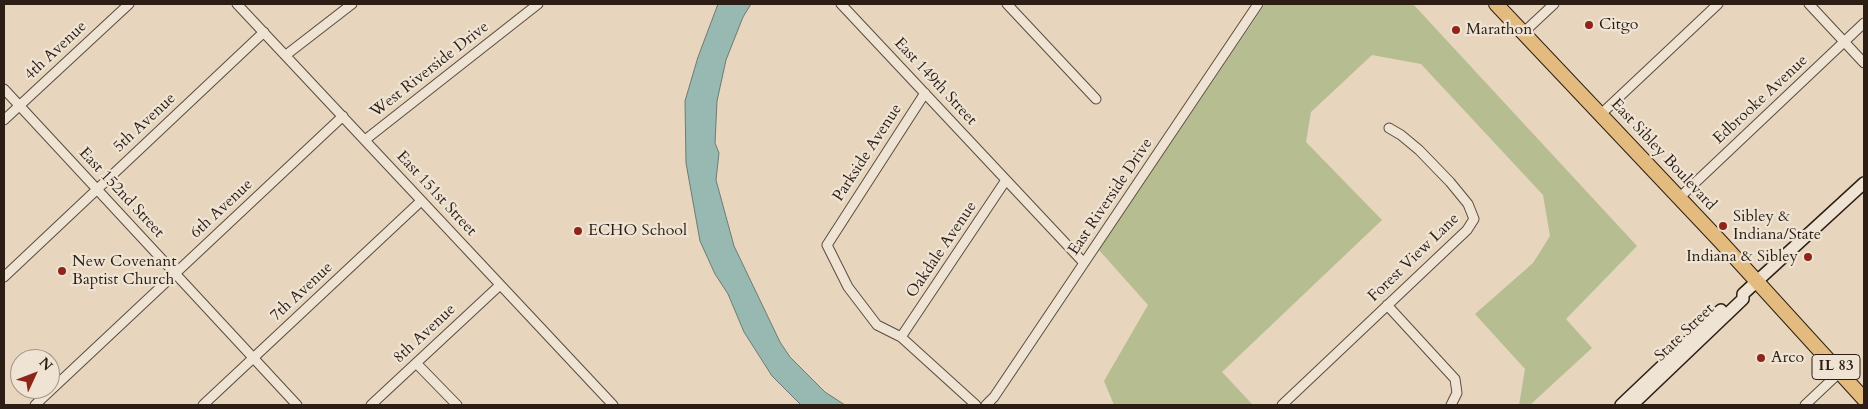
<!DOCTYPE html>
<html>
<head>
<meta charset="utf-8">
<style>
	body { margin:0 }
	#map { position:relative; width:1868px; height:409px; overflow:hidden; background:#e7d6bd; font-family:Cardo,serif }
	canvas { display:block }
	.frame { position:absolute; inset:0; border:5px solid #2c1d15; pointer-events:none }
	.north { position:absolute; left:10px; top:349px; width:50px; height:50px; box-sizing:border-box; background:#efe4d4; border:1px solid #a19488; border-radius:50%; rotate:47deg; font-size:14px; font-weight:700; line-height:20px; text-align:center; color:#2c1d15 }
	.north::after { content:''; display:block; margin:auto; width:18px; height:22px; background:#8f2418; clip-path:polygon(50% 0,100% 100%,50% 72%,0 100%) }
</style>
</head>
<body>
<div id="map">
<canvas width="1868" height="409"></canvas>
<div class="frame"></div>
<div class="north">N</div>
</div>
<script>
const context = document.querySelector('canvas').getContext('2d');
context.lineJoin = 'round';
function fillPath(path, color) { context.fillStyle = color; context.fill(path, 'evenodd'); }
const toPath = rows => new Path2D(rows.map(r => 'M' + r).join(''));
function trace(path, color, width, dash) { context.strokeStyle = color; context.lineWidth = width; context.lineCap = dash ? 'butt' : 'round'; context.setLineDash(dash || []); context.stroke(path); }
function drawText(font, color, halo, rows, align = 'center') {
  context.font = font + ' Cardo,serif'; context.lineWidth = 4.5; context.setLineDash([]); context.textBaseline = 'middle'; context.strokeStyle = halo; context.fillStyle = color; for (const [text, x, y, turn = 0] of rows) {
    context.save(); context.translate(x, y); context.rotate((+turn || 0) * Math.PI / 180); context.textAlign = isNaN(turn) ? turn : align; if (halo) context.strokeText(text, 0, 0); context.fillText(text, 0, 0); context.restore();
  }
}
const green = toPath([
	[1265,4,1413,4,1637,246,1566,319,1592,348,1530,405,1519,405,1525,369,1475,314,1533,263,1550,236,1543,195,1421,64,1372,55,1311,112,1306,142,1382,220,1222,372,1253,405,1114,405,1104,381,1148,305,1099,250]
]);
const water = toPath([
	[718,4,751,4,743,17,726,60,717,101,715,143,719,153,716,180,734,246,780,342,790,357,825,392,845,405,801,405,772,376,744,332,728,294,715,274,700,241,686,163,685,101,698,57,718,4]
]);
const street = toPath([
	[237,4,613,405],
	[841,4,1084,263],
	[1007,4,1096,99],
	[1809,4,1864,63],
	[1523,33,1554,4],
	[286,55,352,4],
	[4,89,297,405],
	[925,93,827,245,848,287,877,325,901,337,976,405],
	[1600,115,1718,4],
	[4,120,129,4],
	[365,140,538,4],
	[1679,198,1864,23],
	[4,277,264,32],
	[1387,305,1455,379,1457,393,1451,405],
	[901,337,1006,180],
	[416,363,457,405],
	[35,405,343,116],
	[203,405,421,201],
	[371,405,500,285],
	[986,405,994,397,1258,4],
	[1282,405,1467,230,1474,219,1468,204,1450,182,1419,150,1401,135,1389,128],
	[1805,405,1840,372]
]);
const secondary = toPath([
	[1621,405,1721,310],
	[1632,405,1743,299,1743,294,1864,183]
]);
const primary = toPath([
	[1496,4,1720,241,1864,399]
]);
const markers = [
	[1589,25,5,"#8f2418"],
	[1456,30,5,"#8f2418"],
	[1723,226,5,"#8f2418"],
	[578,231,5,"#8f2418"],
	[1808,257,5,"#8f2418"],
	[62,271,5,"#8f2418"],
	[1761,358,5,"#8f2418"]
];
const shields = [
	[1836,367,48]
];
const shieldNames = [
	["IL 83",1836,367]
];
const poiNames = [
	["Citgo",1599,25],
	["Marathon",1466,30],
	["Sibley &",1733,217],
	["Indiana/State",1733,235],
	["ECHO School",588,231],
	["Indiana & Sibley",1798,257,"right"],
	["New Covenant",72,262],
	["Baptist Church",72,280],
	["Arco",1771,358]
];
const streetNames = [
	["4th Avenue",56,51,-43],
	["West Riverside Drive",430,70,-38],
	["East 149th Street",935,82,47],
	["Edbrooke Avenue",1761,100,-43],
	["5th Avenue",145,123,-43],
	["Parkside Avenue",868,153,-57],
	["East Sibley Boulevard",1663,155,47],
	["East 152nd Street",121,193,47],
	["East 151st Street",436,194,47],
	["East Riverside Drive",1111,197,-56],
	["6th Avenue",222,209,-43],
	["Oakdale Avenue",942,250,-56],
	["Forest View Lane",1414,258,-44],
	["7th Avenue",302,292,-43],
	["State Street",1685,333,-44],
	["8th Avenue",425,334,-43]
];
fillPath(green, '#b6bd90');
fillPath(water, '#97b9b1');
trace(water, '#6c7b73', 1);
trace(street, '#5b4b3f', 11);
trace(secondary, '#2c1d15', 14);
trace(primary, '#2c1d15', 16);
trace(street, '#efe4d4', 9);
trace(secondary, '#efe4d4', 11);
trace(primary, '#e4bb7e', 14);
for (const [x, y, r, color] of markers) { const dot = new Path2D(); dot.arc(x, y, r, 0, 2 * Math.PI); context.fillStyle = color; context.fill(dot); trace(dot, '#efe4d4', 2); }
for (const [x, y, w] of shields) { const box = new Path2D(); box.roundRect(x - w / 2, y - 12.5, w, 25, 4); context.fillStyle = '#efe4d4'; context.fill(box); trace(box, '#2c1d15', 1); }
drawText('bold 15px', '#2c1d15', null, shieldNames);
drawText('16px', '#2c1d15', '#efe4d4', poiNames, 'left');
drawText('16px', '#2c1d15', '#efe4d4', streetNames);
</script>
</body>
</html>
